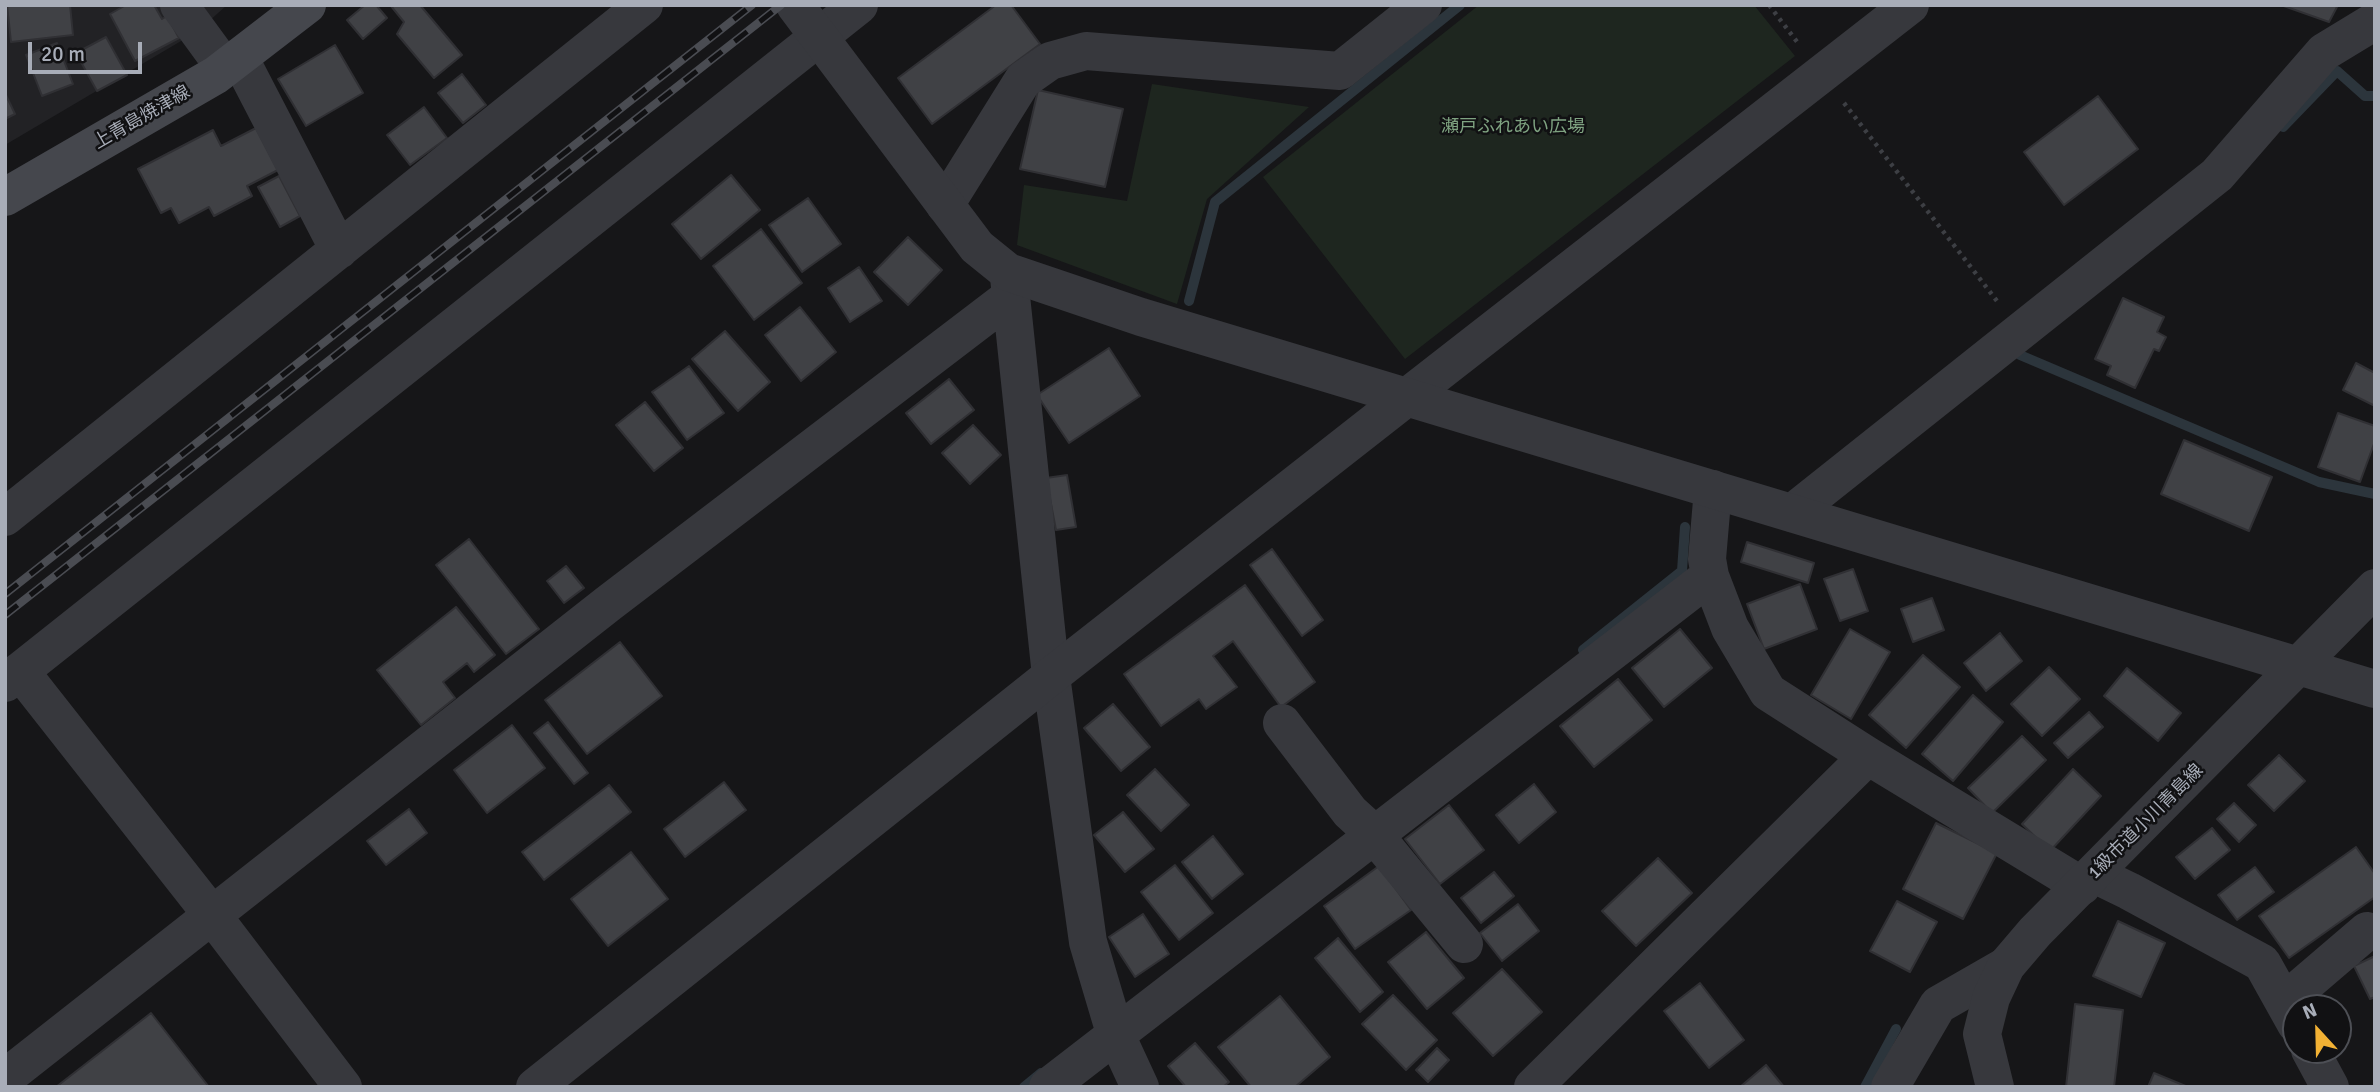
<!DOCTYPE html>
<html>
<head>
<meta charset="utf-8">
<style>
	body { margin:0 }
	#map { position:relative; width:2380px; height:1092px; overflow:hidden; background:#161618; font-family:Signika,sans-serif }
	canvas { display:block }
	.frame { position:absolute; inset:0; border:7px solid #a8adb8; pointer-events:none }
	.north { position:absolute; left:2282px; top:994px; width:70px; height:70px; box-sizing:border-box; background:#111113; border:2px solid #4d4f55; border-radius:50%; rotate:338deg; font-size:19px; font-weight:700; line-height:28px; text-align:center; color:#a8adb8 }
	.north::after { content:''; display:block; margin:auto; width:24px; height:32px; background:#f2b134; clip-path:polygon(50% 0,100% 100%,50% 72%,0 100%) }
	.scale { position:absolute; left:28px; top:42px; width:114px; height:32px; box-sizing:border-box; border:4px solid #a8adb8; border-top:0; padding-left:9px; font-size:21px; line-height:24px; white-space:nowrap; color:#a8adb8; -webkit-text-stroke:5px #111113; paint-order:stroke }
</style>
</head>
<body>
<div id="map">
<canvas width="2380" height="1092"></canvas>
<div class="frame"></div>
<div class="north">N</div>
<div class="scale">20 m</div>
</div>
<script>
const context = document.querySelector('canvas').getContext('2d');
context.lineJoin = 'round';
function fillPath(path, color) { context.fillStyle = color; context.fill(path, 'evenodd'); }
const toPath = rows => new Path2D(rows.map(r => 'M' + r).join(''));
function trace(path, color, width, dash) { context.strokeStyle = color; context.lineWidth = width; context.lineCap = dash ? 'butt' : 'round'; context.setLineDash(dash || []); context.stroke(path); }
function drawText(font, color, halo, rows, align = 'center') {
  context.font = font + ' Signika,"Noto Sans JP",sans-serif'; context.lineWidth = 5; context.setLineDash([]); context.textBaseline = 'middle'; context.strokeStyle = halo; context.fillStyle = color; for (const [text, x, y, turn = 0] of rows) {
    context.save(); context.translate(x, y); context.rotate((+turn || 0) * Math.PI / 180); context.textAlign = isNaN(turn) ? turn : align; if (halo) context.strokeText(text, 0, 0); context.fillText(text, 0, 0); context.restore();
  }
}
const built = toPath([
	[5,5,227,5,198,31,5,145]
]);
const green = toPath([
	[1479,5,1754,5,1795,56,1405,359,1263,177],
	[1152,84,1309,107,1207,199,1177,304,1017,245,1024,185,1127,201]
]);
const stream = toPath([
	[2283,127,2337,71,2365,96,2375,96],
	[1189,301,1215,202,1460,5],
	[2020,355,2319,482,2375,494],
	[1583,650,1682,571,1685,527],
	[1024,1087,1041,1073],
	[1865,1087,1896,1029]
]);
const building = toPath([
	[7,5,70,5,73,35,11,42,7,5],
	[126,5,154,5,162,19,167,16,179,38,135,61,110,14,126,5],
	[365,5,376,5,387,18,363,39,347,20,365,5],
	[420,5,462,55,434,78,397,34,404,22,391,6,420,5],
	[996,5,1011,5,1040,44,932,124,898,78,996,5],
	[2281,5,2338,5,2329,22,2281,5],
	[106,37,127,75,97,91,76,53,106,37],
	[57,43,73,84,42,96,26,55,57,43],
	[335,45,363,93,306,126,278,79,335,45],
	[462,74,486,105,463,123,438,93,462,74],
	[1038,90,1123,109,1105,187,1020,169,1038,90],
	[5,93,15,114,5,119,5,93],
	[2098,96,2138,149,2064,205,2024,152,2098,96],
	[424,107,447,138,410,165,387,135,424,107],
	[256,128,278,170,247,186,252,196,214,216,209,207,179,223,171,208,161,213,138,169,213,130,221,146,256,128],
	[731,175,760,210,701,259,672,224,731,175],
	[279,176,300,216,280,227,258,187,279,176],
	[808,198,841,244,802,272,769,225,808,198],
	[761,229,802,283,754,320,713,266,761,229],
	[908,237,942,270,908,305,874,272,908,237],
	[859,267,882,301,850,322,828,288,859,267],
	[2123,298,2164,317,2157,332,2166,337,2159,351,2154,349,2135,388,2107,375,2111,366,2095,359,2123,298],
	[800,307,836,352,801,381,765,335,800,307],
	[725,331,770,382,738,411,692,359,725,331],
	[1109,348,1140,396,1069,443,1037,395,1109,348],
	[2356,363,2375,373,2375,406,2343,390,2356,363],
	[689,366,724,413,687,440,652,392,689,366],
	[949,379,974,410,931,444,906,413,949,379],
	[645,402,683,448,654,471,616,425,645,402],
	[2338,413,2375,426,2375,441,2360,482,2318,467,2338,413],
	[973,425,1001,455,970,484,942,453,973,425],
	[2184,440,2272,477,2249,531,2161,494,2184,440],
	[1067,475,1076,527,1056,530,1046,478,1067,475],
	[469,539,539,629,506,654,436,565,469,539],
	[1747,542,1814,563,1808,583,1741,562,1747,542],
	[1272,549,1323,620,1302,636,1250,565,1272,549],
	[566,566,584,588,564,603,547,581,566,566],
	[1853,569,1868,611,1840,621,1824,579,1853,569],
	[1800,584,1817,629,1764,649,1747,604,1800,584],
	[1245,585,1315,682,1281,707,1233,641,1213,656,1237,687,1206,709,1199,699,1161,726,1124,674,1245,585],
	[1932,598,1944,630,1913,642,1901,609,1932,598],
	[456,607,495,655,474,672,467,663,443,682,455,698,421,725,377,670,456,607],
	[1680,629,1712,668,1664,707,1632,668,1680,629],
	[1850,629,1890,652,1851,719,1811,695,1850,629],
	[2000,633,2022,661,1986,691,1964,663,2000,633],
	[620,642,662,696,587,754,545,700,620,642],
	[1923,655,1960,687,1906,748,1869,715,1923,655],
	[2049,667,2080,699,2042,736,2011,704,2049,667],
	[2127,668,2181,713,2158,741,2104,696,2127,668],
	[1618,679,1652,720,1594,767,1560,726,1618,679],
	[1973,695,2003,722,1953,781,1922,754,1973,695],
	[1113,704,1150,747,1121,771,1084,728,1113,704],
	[2089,712,2103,727,2068,758,2054,743,2089,712],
	[548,722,588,773,574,784,534,733,548,722],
	[512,725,545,768,487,813,454,770,512,725],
	[2022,736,2046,760,1992,813,1968,788,2022,736],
	[2279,755,2305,781,2274,811,2248,785,2279,755],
	[1155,769,1189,805,1161,831,1127,795,1155,769],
	[2073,769,2101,796,2050,851,2022,824,2073,769],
	[724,782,746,810,685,857,664,829,724,782],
	[1534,784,1556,812,1519,843,1496,815,1534,784],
	[609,785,631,812,544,880,522,852,609,785],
	[2234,803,2256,825,2239,842,2217,819,2234,803],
	[1449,805,1484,850,1440,884,1405,839,1449,805],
	[409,809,427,833,386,865,367,841,409,809],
	[1123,812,1154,849,1125,872,1094,835,1123,812],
	[1936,823,1997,853,1963,919,1903,889,1936,823],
	[2212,828,2230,850,2195,879,2176,857,2212,828],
	[1213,836,1243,874,1212,899,1182,862,1213,836],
	[2356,847,2375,874,2375,897,2289,958,2259,916,2356,847],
	[631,852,668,899,608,946,571,899,631,852],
	[1658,858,1692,893,1636,946,1602,911,1658,858],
	[1175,865,1213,913,1179,940,1141,892,1175,865],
	[1379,866,1411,910,1355,949,1324,906,1379,866],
	[2255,867,2274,892,2237,920,2218,895,2255,867],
	[1494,872,1514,896,1481,923,1461,898,1494,872],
	[1897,901,1937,922,1910,972,1870,951,1897,901],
	[1518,904,1539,931,1502,961,1480,933,1518,904],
	[1143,914,1169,954,1135,977,1109,937,1143,914],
	[2118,921,2165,943,2141,997,2093,976,2118,921],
	[1426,932,1464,978,1427,1009,1388,962,1426,932],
	[1338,938,1383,992,1360,1012,1315,958,1338,938],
	[2375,956,2375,997,2370,999,2354,966,2375,956],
	[1502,969,1542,1012,1493,1056,1453,1013,1502,969],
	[1700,983,1744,1040,1709,1068,1664,1011,1700,983],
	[1393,995,1437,1040,1406,1070,1362,1024,1393,995],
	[1280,996,1330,1057,1295,1087,1251,1087,1218,1047,1280,996],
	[2075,1004,2123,1010,2114,1087,2066,1087,2075,1004],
	[151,1013,209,1087,56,1087,151,1013],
	[1195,1043,1229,1082,1223,1087,1186,1087,1168,1066,1195,1043],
	[1437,1048,1449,1060,1428,1082,1416,1070,1437,1048],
	[1766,1065,1784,1087,1740,1087,1766,1065],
	[2154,1073,2188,1087,2148,1087,2154,1073]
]);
const path = toPath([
	[1769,5,1798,43],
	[1844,103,1997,301]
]);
const minor = toPath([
	[179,5,225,68],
	[239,57,339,250],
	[945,205,1023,80,1050,61,1086,51,1340,71,1423,5],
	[1009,277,1051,676,1088,942,1115,1033,1140,1087],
	[1407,397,1910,5],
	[1713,489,1707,559,1710,576,1730,628,1768,692,1868,756,2082,886],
	[1792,513,2217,175,2324,52,2375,21],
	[5,517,644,5],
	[20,671,212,915,343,1087],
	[5,683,859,5],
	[1282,723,1350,812,1372,832,1464,944],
	[2094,874,2129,891,2262,963,2296,1024],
	[2284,1002,2367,931],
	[2310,1050,2330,1087],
	[5,1078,609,603,1010,297],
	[1048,1087,1710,576],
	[1533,1087,1868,756],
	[1890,1087,1938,1005,2006,966]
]);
const tertiary = toPath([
	[795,5,977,247,1008,272,1141,317,2375,689],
	[535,1087,1051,676,1407,397],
	[1995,1087,1982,1034,1991,998,2006,966,2035,932,2375,588]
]);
const secondary = toPath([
	[5,197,216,75,307,5]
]);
const rail = toPath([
	[5,594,752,5],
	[5,615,781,5]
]);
const streetNames = [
	["上青島焼津線",142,118,-30],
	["1級市道小川青島線",2146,822,-45]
];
const parkNames = [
	["瀬戸ふれあい広場",1513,127]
];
fillPath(built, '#222225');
fillPath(green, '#1e261f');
trace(stream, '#2c353c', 10);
fillPath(building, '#404145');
trace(building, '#303034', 2);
trace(path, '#3d3f44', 4.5, [3.5, 5]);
trace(minor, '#37383d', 38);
trace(tertiary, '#37383d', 38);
trace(secondary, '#45474d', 38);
trace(rail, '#4a4c52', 8);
trace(rail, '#111113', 5, [16]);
drawText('18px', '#a8adb8', '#111113', streetNames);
drawText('18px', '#7fa381', '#111113', parkNames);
</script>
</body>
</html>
